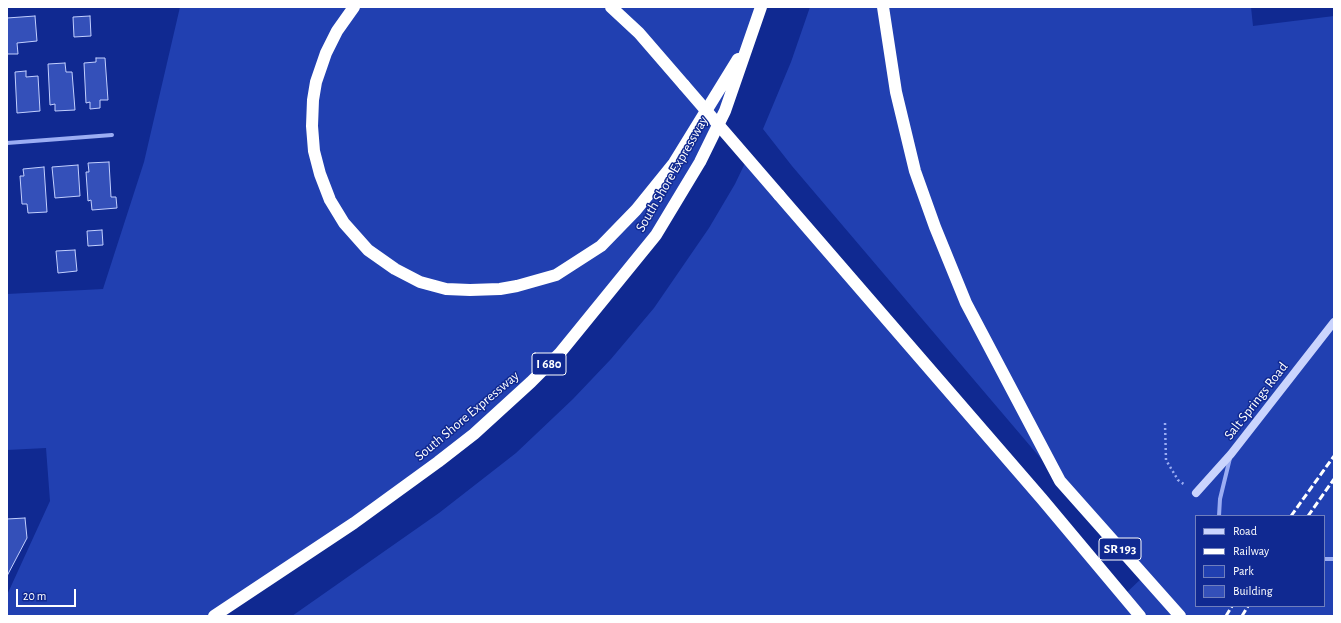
<!DOCTYPE html>
<html>
<head>
<meta charset="utf-8">
<style>
	body { margin:0 }
	#map { position:relative; width:1341px; height:623px; overflow:hidden; background:#102991; font-family:"Alegreya Sans",sans-serif }
	canvas { display:block }
	.frame { position:absolute; inset:0; border:8px solid #fff; pointer-events:none }
	.legend { position:absolute; left:1195px; top:515px; width:130px; height:92px; box-sizing:border-box; background:#102991; border:1px solid #707fbd; margin:0; padding:5px 7px; list-style:none; font-size:12px; color:#fff }
	.legend li { display:flex; align-items:center; gap:8px; height:20px }
	.legend b { width:20px; border:1px solid #707fbd }
	.scale { position:absolute; left:16px; top:589px; width:60px; height:18px; box-sizing:border-box; border:2px solid #fff; border-top:0; padding-left:5px; font-size:12px; line-height:14px; white-space:nowrap; color:#fff; -webkit-text-stroke:3px #102991; paint-order:stroke }
</style>
</head>
<body>
<div id="map">
<canvas width="1341" height="623"></canvas>
<div class="frame"></div>
<ul class="legend">
<li><b style="height:5px;background:#cad4fd"></b>Road</li>
<li><b style="height:5px;background:#fff"></b>Railway</li>
<li><b style="height:11px;background:#2140b1"></b>Park</li>
<li><b style="height:11px;background:#3450b9"></b>Building</li>
</ul>
<div class="scale">20 m</div>
</div>
<script>
const context = document.querySelector('canvas').getContext('2d');
context.lineJoin = 'round';
function fillPath(path, color) { context.fillStyle = color; context.fill(path, 'evenodd'); }
const toPath = rows => new Path2D(rows.map(r => 'M' + r).join(''));
function trace(path, color, width, dash) { context.strokeStyle = color; context.lineWidth = width; context.lineCap = dash ? 'butt' : 'round'; context.setLineDash(dash || []); context.stroke(path); }
function drawText(font, color, halo, rows, align = 'center') {
  context.font = font + ' "Alegreya Sans",sans-serif'; context.lineWidth = 3; context.setLineDash([]); context.textBaseline = 'middle'; context.strokeStyle = halo; context.fillStyle = color; for (const [text, x, y, turn = 0] of rows) {
    context.save(); context.translate(x, y); context.rotate((+turn || 0) * Math.PI / 180); context.textAlign = isNaN(turn) ? turn : align; if (halo) context.strokeText(text, 0, 0); context.fillText(text, 0, 0); context.restore();
  }
}
const green = toPath([
	[180,7,761,7,725,111,656,235,560,353,474,434,214,616,7,616,7,595,50,501,46,448,7,450,7,294,103,289,144,162],
	[810,7,1251,7,1253,26,1334,16,1334,616,292,616,439,513,516,453,573,399,611,359,654,308,709,228,735,184,747,159,1123,596,1144,576,1060,481,792,166,763,129,791,62],
	[1196,516,1324,516,1324,606,1196,606]
]);
const building = toPath([
	[35,16,37,41,17,43,18,54,7,54,7,18,35,16],
	[90,16,91,36,74,37,73,17,90,16],
	[96,58,105,58,108,100,100,100,100,108,90,109,90,102,86,103,84,63,96,62,96,58],
	[65,63,66,72,72,72,75,110,55,111,55,104,50,105,48,64,65,63],
	[26,71,26,77,38,76,40,111,17,113,15,72,26,71],
	[109,162,111,197,116,197,117,208,92,210,91,200,88,201,86,172,89,172,88,163,109,162],
	[78,165,80,196,55,198,52,167,78,165],
	[44,167,47,212,28,213,27,204,22,204,20,176,24,176,23,169,44,167],
	[102,230,103,245,88,246,87,231,102,230],
	[75,250,77,271,58,273,56,251,75,250],
	[25,518,27,538,7,576,7,519,25,518]
]);
const path = toPath([
	[1165,423,1166,460,1178,480,1185,485]
]);
const street = toPath([
	[7,143,112,135],
	[1219,516,1220,499,1230,458],
	[1324,559,1334,559]
]);
const secondary = toPath([
	[1196,493,1231,454,1334,322]
]);
const highway = toPath([
	[354,7,337,31,326,53,316,82,313,100,312,126,314,151,320,174,330,200,344,223,368,250,395,269,420,282,446,289,470,290,500,289,517,286,556,275,601,246,636,210,674,163,738,59],
	[611,7,639,33,684,85],
	[883,7,896,92,915,171,935,227,966,303,1060,481,1180,616],
	[779,195,1042,499,1140,616],
	[214,616,354,523,438,462,474,434,531,382,560,353,656,235,700,162,725,111,761,7]
]);
const rail = toPath([
	[1291,516,1334,456],
	[1308,516,1334,479],
	[1226,616,1232,606],
	[1242,616,1248,606]
]);
const highwayBridge = toPath([
	[684,85,779,195]
]);
const shields = [
	[549,364,34],
	[1120,549,42]
];
const shieldNames = [
	["I 680",549,364],
	["SR 193",1120,549]
];
const streetNames = [
	["South Shore Expressway",672,174,-60],
	["Salt Springs Road",1256,401,-52],
	["South Shore Expressway",467,416,-40]
];
fillPath(green, '#2140b1');
fillPath(building, '#3450b9');
trace(building, '#c2cffe', 1);
trace(path, '#9badf3', 2.5, [2, 3]);
trace(street, '#9badf3', 4);
trace(secondary, '#cad4fd', 8);
trace(highway, '#fff', 12);
trace(rail, '#fff', 3, [7, 3]);
trace(highwayBridge, '#fff', 12);
for (const [x, y, w] of shields) { const box = new Path2D(); box.roundRect(x - w / 2, y - 11, w, 22, 3); context.fillStyle = '#102991'; context.fill(box); trace(box, '#fff', 1); }
drawText('bold 13px', '#fff', null, shieldNames);
drawText('14px', '#fff', '#102991', streetNames);
</script>
</body>
</html>
